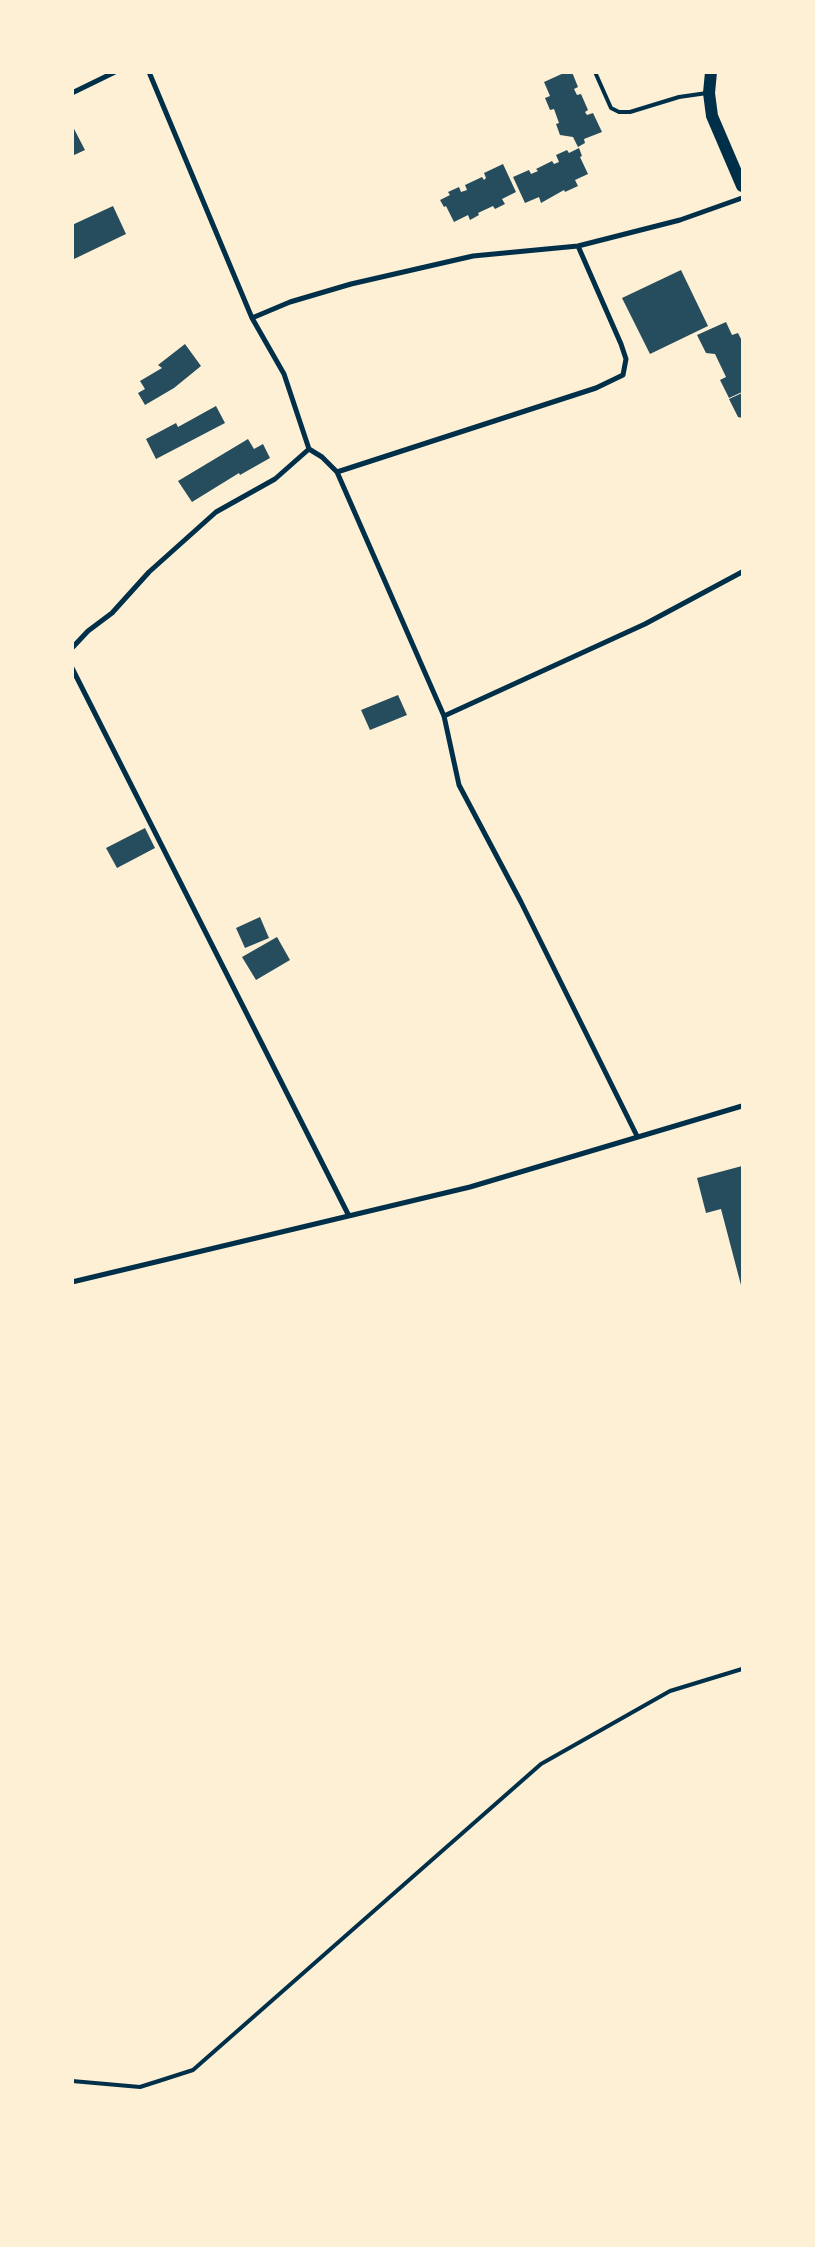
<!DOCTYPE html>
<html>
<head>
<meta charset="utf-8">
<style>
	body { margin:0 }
	#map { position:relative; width:815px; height:2247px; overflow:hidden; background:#fdf0d5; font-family:"Playfair Display",serif }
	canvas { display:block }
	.frame { position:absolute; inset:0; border:74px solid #fdf0d5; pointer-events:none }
</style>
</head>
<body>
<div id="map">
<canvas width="815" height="2247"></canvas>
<div class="frame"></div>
</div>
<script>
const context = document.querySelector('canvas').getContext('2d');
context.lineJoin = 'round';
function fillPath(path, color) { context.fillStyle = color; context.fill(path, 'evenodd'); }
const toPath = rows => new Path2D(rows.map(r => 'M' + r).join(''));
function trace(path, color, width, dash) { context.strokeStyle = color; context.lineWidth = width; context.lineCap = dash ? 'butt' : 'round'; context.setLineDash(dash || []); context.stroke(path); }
const building = toPath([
	[566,72,572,72,578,87,574,89,577,95,581,94,588,110,585,112,587,115,593,113,602,132,584,139,585,143,578,147,573,137,560,135,556,124,559,123,554,109,550,110,545,98,550,96,544,82],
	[72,125,85,150,72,156],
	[579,148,582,156,580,157,588,174,575,180,578,186,565,192,564,190,541,203,539,197,525,203,513,177,529,170,531,174,538,171,536,169,552,161,554,164,559,162,556,155,567,150,569,153],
	[503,164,516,192,502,199,505,204,495,209,493,206,478,213,479,215,470,220,468,215,454,222,446,206,444,207,440,200,450,195,448,192,459,187,461,192,467,190,465,185,482,177,484,180,486,178,484,173],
	[113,206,126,234,72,260,72,225],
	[681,270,708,326,650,354,622,298],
	[726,322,732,335,738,333,742,341,742,392,729,398,720,380,726,377,715,354,706,353,697,335],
	[185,344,201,366,174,388,145,405,138,393,145,389,140,381,162,368,158,365],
	[742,393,742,418,738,417,729,399],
	[216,406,225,423,156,459,146,439,176,423,178,427],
	[248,439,254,449,263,444,270,458,240,475,239,473,192,502,178,481],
	[398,695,407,715,370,730,361,710],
	[145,828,155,848,117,868,106,848],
	[260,917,269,938,245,948,236,928],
	[277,937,290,960,256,980,242,957],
	[742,1166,742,1289,721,1209,706,1213,697,1178]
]);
const service = toPath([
	[595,72,611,108,619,112,630,112,679,97,707,93],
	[72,2081,140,2087,193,2070,541,1764,670,1691,742,1669]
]);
const minor = toPath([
	[149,72,252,318,284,374,309,449,322,457,337,472,444,716,459,785,521,902,637,1136],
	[72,93,115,72],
	[252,318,290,302,351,284,473,256,578,246,680,220,742,198],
	[337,472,596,388,623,375,626,359,621,344,578,246],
	[72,648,88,631,112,613,149,572,216,512,275,479,309,449],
	[72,668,349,1216],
	[444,716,645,624,742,572],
	[72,1282,470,1187,742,1106]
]);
const primary = toPath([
	[711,72,709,93,712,116,742,186]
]);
fillPath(building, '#264d5e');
trace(service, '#003049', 4);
trace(minor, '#003049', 5);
trace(primary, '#003049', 12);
</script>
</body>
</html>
